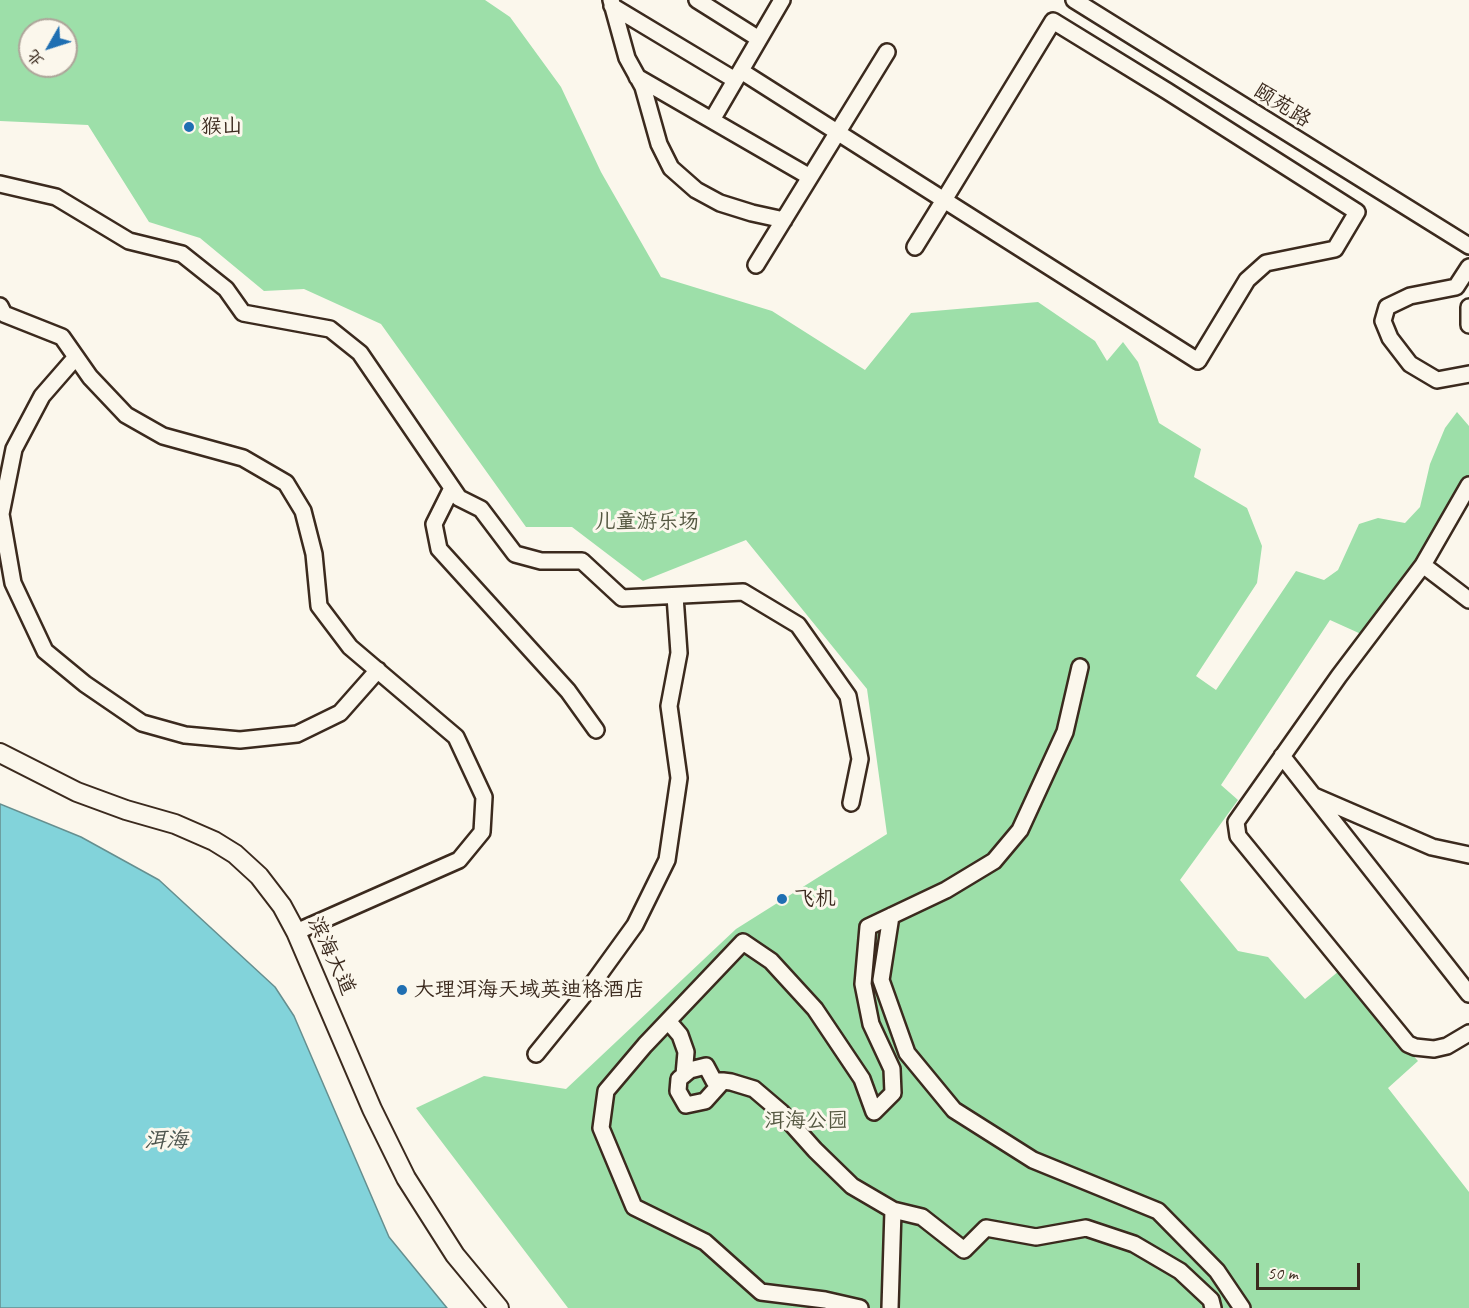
<!DOCTYPE html>
<html>
<head>
<meta charset="utf-8">
<style>
	body { margin:0 }
	#map { position:relative; width:1469px; height:1308px; overflow:hidden; background:#fbf7ec; font-family:Caveat,"LXGW WenKai TC",sans-serif }
	canvas { display:block }
	.north { position:absolute; left:18px; top:18px; width:60px; height:60px; box-sizing:border-box; background:#fbf7ec; border:2px solid #aea59a; border-radius:50%; rotate:231deg; font-size:16px; font-weight:700; line-height:24px; text-align:center; color:#3b2a1e }
	.north::after { content:''; display:block; margin:auto; width:21px; height:27px; background:#1f6fb2; clip-path:polygon(50% 0,100% 100%,50% 72%,0 100%) }
	.scale { position:absolute; left:1256px; top:1263px; width:104px; height:27px; box-sizing:border-box; border:3px solid #3b2a1e; border-top:0; padding-left:8px; font-size:18px; line-height:21px; white-space:nowrap; color:#3b2a1e; -webkit-text-stroke:4px #fbf7ec; paint-order:stroke }
</style>
</head>
<body>
<div id="map">
<canvas width="1469" height="1308"></canvas>
<div class="north">北</div>
<div class="scale">50 m</div>
</div>
<script>
const context = document.querySelector('canvas').getContext('2d');
context.lineJoin = 'round';
function fillPath(path, color) { context.fillStyle = color; context.fill(path, 'evenodd'); }
const toPath = rows => new Path2D(rows.map(r => 'M' + r).join(''));
function trace(path, color, width, dash) { context.strokeStyle = color; context.lineWidth = width; context.lineCap = dash ? 'butt' : 'round'; context.setLineDash(dash || []); context.stroke(path); }
function drawText(font, color, halo, rows, align = 'center') {
  context.font = font + ' Caveat,"LXGW WenKai TC",sans-serif'; context.lineWidth = 6; context.setLineDash([]); context.textBaseline = 'middle'; context.strokeStyle = halo; context.fillStyle = color; for (const [text, x, y, turn = 0] of rows) {
    context.save(); context.translate(x, y); context.rotate((+turn || 0) * Math.PI / 180); context.textAlign = isNaN(turn) ? turn : align; if (halo) context.strokeText(text, 0, 0); context.fillText(text, 0, 0); context.restore();
  }
}
const green = toPath([
	[0,0,485,0,510,17,561,87,601,172,661,277,772,311,865,370,911,313,1038,302,1095,341,1107,361,1123,342,1138,362,1159,423,1201,449,1194,477,1247,508,1262,546,1257,583,1196,676,1216,690,1296,571,1324,580,1338,570,1359,524,1378,518,1405,523,1420,507,1430,464,1445,428,1457,412,1469,426,1469,489,1361,634,1330,620,1221,785,1238,800,1180,880,1238,951,1268,957,1305,999,1339,971,1418,1061,1388,1088,1469,1192,1469,1308,568,1308,416,1108,484,1076,566,1089,736,929,887,834,867,689,746,540,643,581,572,527,526,527,381,324,304,289,264,291,200,238,149,222,88,125,0,121],
	[30,30,66,30,66,66,30,66]
]);
const water = toPath([
	[0,804,81,837,159,880,275,987,294,1016,389,1237,447,1308,0,1308,0,804]
]);
const minor = toPath([
	[611,0,627,58,643,87,659,144,671,168,696,190,720,203,752,213,784,220],
	[697,0,759,39],
	[1074,0,1469,246],
	[612,6,735,80],
	[741,71,944,200,1198,361,1247,280,1266,263,1335,249,1357,212,1167,91,1053,21,944,200,915,247],
	[637,77,810,177],
	[712,120,782,0],
	[0,184,56,197,129,241,182,254,226,289,243,313,330,329,360,353,459,498,481,509,515,554,541,561,582,561,622,598,743,592,798,625,848,696,860,759,851,803],
	[756,265,887,52],
	[1469,267,1456,287,1410,296,1387,307,1383,321,1390,338,1410,364,1437,380,1469,374],
	[0,306,4,314,62,337,90,377,126,415,163,436,243,458,286,483,303,511,314,554,319,606,350,647,456,737,484,797,482,832,459,860,296,932],
	[1469,307,1469,325],
	[76,357,42,396,14,449,1,514,13,583,45,651,85,684,142,723,185,735,240,740,297,734,340,713,378,670],
	[1469,485,1423,565,1339,676,1236,822,1238,836,1408,1044,1415,1047,1434,1049,1447,1046,1469,1033],
	[452,488,434,524,439,549,568,691,596,730],
	[1423,565,1469,600],
	[1282,756,1469,994],
	[1314,796,1432,847,1469,855],
	[891,916,881,980,907,1053,954,1110,1033,1160,1158,1211,1217,1271,1242,1308],
	[668,1021,680,1035,686,1052,684,1075],
	[536,1054,588,990,635,925,667,860,679,778,669,706,679,653,675,596],
	[723,1081,705,1101,686,1105,678,1091,679,1079,690,1070,706,1066,714,1081,723,1081,731,1082,754,1089,781,1112,815,1150,852,1186,893,1210,890,1308],
	[893,1210,922,1217,964,1250,986,1228,1036,1237,1086,1228,1134,1244,1180,1271,1211,1300,1213,1308],
	[860,1308,825,1300,761,1292,705,1242,634,1207,601,1128,606,1091,645,1045,743,942,771,961,815,1009,862,1079,874,1112,893,1093,892,1069,871,1024,863,984,868,927,946,890,994,861,1020,830,1065,732,1080,667]
]);
const major = toPath([
	[0,753,77,792,126,810,175,824,214,841,235,854,259,876,282,906,296,932,372,1109,406,1178,455,1255,499,1308]
]);
const markers = [
	[189,127,6,"#1f6fb2"],
	[782,899,6,"#1f6fb2"],
	[402,990,6,"#1f6fb2"]
];
const streetNames = [
	["颐苑路",1282,106,32],
	["滨海大道",331,956,65]
];
const poiNames = [
	["猴山",201,127],
	["飞机",794,899],
	["大理洱海天域英迪格酒店",414,990]
];
const parkNames = [
	["儿童游乐场",647,522],
	["洱海公园",806,1121]
];
const waterNames = [
	["洱海",166,1141]
];
fillPath(green, '#9ddfa9');
fillPath(water, '#82d3da');
trace(water, '#668f8f', 1.5);
trace(minor, '#3b2a1e', 20);
trace(major, '#3b2a1e', 22);
trace(minor, '#fbf7ec', 15);
trace(major, '#fbf7ec', 18);
for (const [x, y, r, color] of markers) { const dot = new Path2D(); dot.arc(x, y, r, 0, 2 * Math.PI); context.fillStyle = color; context.fill(dot); trace(dot, '#fbf7ec', 2); }
drawText('21px', '#3b2a1e', '#fbf7ec', streetNames);
drawText('21px', '#3b2a1e', '#fbf7ec', poiNames, 'left');
drawText('21px', '#545741', '#fbf7ec', parkNames);
drawText('italic 22px', '#4d544d', '#fbf7ec', waterNames);
</script>
</body>
</html>
